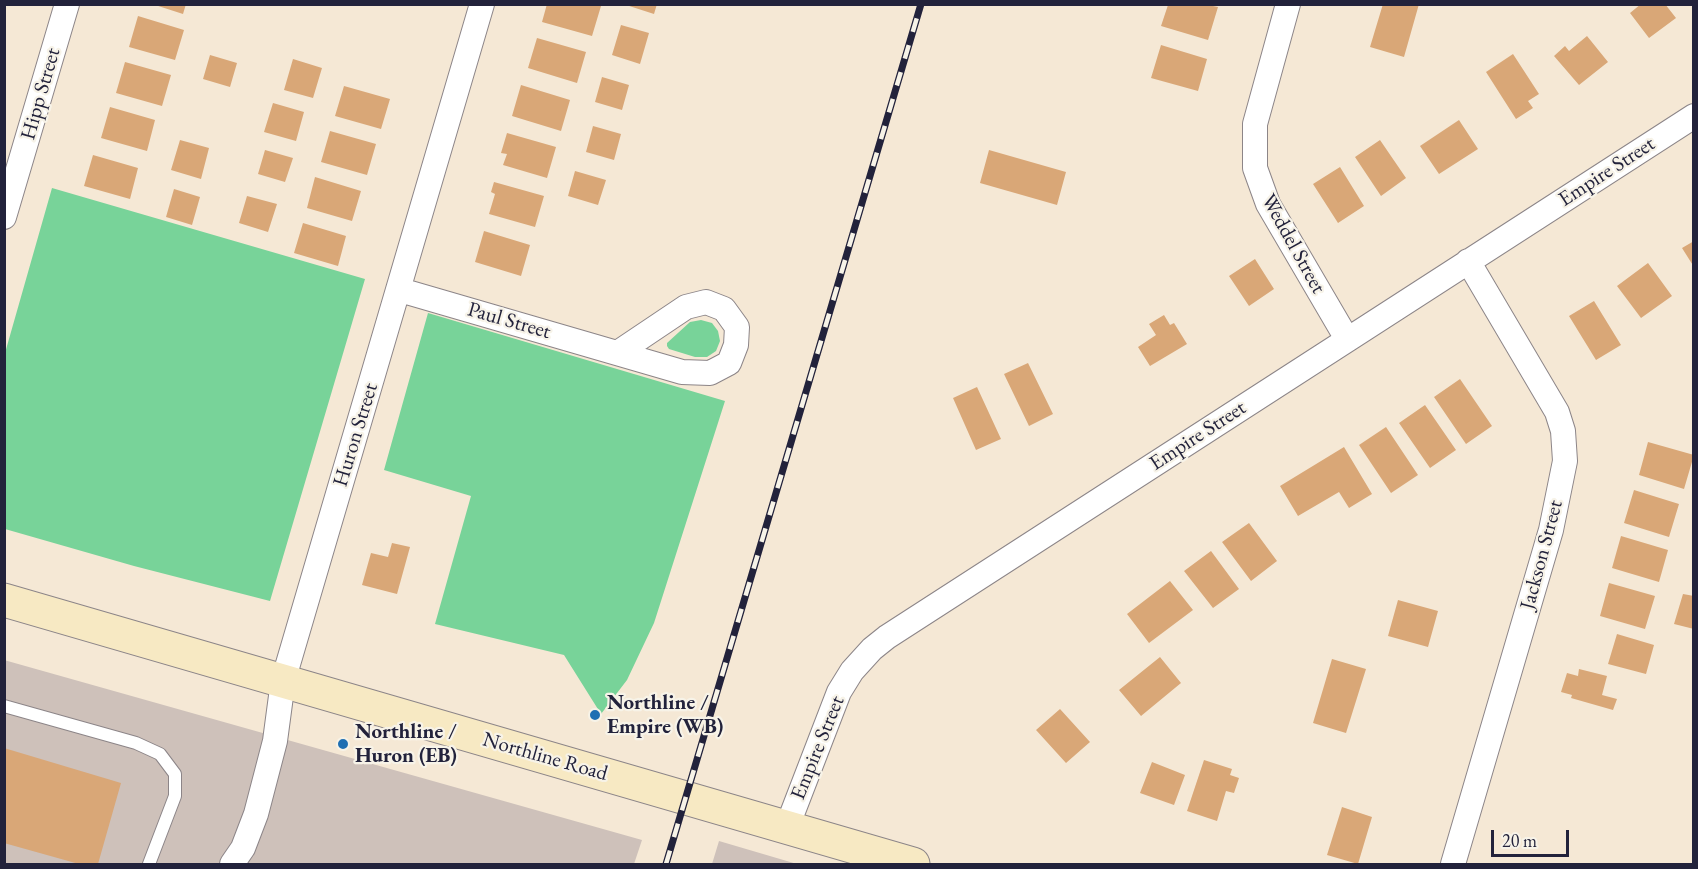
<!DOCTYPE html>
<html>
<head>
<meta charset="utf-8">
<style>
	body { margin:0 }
	#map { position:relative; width:1698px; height:869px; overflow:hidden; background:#f5e8d5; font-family:"EB Garamond",serif }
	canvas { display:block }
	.frame { position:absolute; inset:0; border:6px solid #22223b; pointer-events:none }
	.scale { position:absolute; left:1491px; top:830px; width:78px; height:27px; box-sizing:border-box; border:3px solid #22223b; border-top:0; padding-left:8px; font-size:18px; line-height:21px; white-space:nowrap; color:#22223b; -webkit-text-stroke:4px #f7f3e8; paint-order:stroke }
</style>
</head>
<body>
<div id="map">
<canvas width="1698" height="869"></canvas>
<div class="frame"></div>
<div class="scale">20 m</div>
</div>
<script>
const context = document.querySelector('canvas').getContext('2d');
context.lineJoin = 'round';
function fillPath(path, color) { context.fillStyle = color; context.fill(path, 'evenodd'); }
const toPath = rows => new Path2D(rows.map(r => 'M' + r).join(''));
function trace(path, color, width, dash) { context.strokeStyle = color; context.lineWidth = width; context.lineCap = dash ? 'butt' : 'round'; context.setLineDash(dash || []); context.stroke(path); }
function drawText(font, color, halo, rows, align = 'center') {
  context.font = font + ' "EB Garamond",serif'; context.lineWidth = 4.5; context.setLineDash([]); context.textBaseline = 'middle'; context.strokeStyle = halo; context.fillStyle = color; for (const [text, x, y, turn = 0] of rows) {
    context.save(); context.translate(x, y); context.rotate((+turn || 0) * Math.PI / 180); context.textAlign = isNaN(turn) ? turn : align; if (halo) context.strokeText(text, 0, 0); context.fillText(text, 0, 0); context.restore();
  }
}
const industrial = toPath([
	[4,660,642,840,634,864,5,864],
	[719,841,797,864,712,864]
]);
const green = toPath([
	[52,188,365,279,270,601,134,566,5,529,5,353],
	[428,313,725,401,654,623,627,680,601,714,564,655,435,624,471,496,384,470],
	[701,320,712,323,718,331,720,341,716,351,707,357,695,357,669,349,667,346,667,343,690,322]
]);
const building = toPath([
	[152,4,186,4,183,14],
	[547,4,601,6,592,36,542,22],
	[623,4,657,4,654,14],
	[1383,4,1419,4,1404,57,1370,47],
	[1641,4,1665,4,1676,18,1649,38,1630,13],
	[1168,5,1208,5,1218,7,1208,40,1161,26],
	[138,16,184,30,175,60,129,47],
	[621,25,649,33,640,64,612,55],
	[1587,36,1608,62,1579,85,1554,56,1565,46,1569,51],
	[537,38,586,52,577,83,528,68],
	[1161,45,1207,59,1198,91,1151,78],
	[1513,54,1539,94,1528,101,1533,108,1516,119,1486,72],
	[210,55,237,63,230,87,203,79],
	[293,59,322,68,313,98,284,90],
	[125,62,171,75,162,106,116,93],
	[602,77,629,85,622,110,595,102],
	[521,85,570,100,561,131,512,116],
	[344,86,390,99,381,129,335,116],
	[273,103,304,112,296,141,264,132],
	[110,107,155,120,147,151,101,138],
	[1459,120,1478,149,1439,174,1420,146],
	[593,126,621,134,614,160,586,152],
	[330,131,376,144,367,175,321,162],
	[507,133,556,147,547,178,503,165,507,154,501,153],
	[180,140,209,148,201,179,171,170],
	[1380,140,1406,178,1381,196,1355,157],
	[265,150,293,158,285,182,258,174],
	[989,150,1066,172,1057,205,980,183],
	[93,155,138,168,130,199,84,186],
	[1340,167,1364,206,1338,223,1313,184],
	[575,171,606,180,598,205,568,196],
	[315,177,361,191,352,221,307,208],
	[494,182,544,196,535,227,489,214,495,194,491,192],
	[174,189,200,197,192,225,166,217],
	[247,196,277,204,268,232,239,223],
	[303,223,346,236,338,266,294,253],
	[484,231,530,245,521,276,475,262],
	[1694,241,1694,267,1682,248],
	[1255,259,1274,289,1249,306,1229,276],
	[1648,263,1672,296,1641,318,1617,286],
	[1594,301,1621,345,1596,360,1569,316],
	[1164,315,1170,325,1174,323,1187,344,1150,366,1138,347,1156,335,1149,324],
	[1028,363,1053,414,1029,426,1004,374],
	[1460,379,1492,426,1466,444,1434,397],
	[977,387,1001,439,976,450,953,398],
	[1425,405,1456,450,1430,468,1399,423],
	[1386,427,1418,475,1391,493,1359,445],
	[1648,442,1694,455,1684,489,1639,475],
	[1344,447,1372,494,1349,508,1339,492,1298,516,1280,486],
	[1634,490,1679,504,1669,537,1624,523],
	[1249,523,1277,561,1251,581,1222,542],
	[1621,536,1668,550,1659,582,1612,568],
	[392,543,410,547,397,594,362,585,371,553,388,557],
	[1211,551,1239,589,1213,608,1184,571],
	[1170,581,1193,610,1149,643,1127,614],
	[1609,583,1655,596,1645,629,1600,616],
	[1683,594,1694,596,1694,629,1674,624],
	[1398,600,1438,611,1428,647,1388,636],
	[1617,634,1654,645,1646,674,1608,664],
	[1160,657,1181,683,1141,716,1119,690],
	[1332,659,1366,669,1346,733,1313,723],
	[1579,669,1607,676,1602,695,1617,699,1613,710,1571,698,1572,695,1561,692,1567,673,1578,676],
	[1060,709,1090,742,1066,763,1036,730],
	[4,748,121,783,98,864,79,864,4,843],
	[1204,760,1232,769,1230,775,1239,778,1234,793,1226,791,1217,821,1187,811],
	[1152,762,1185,775,1174,805,1140,793],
	[1342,807,1372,817,1358,864,1327,855]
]);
const lane = toPath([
	[4,706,136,743,160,754,175,774,175,796,149,864]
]);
const street = toPath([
	[1288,4,1255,124,1255,168,1268,204,1347,339],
	[4,217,67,4],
	[400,290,682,372,710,373,729,363,736,345,737,327,724,309,706,302,686,307,619,352],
	[787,827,839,692,852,671,872,649,887,637,1694,116],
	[232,864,243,848,256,814,275,741,283,681,482,4],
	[1453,864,1551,530,1565,461,1563,431,1557,412,1468,261]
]);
const secondary = toPath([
	[4,600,913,864]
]);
const rail = toPath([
	[666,864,921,4]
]);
const markers = [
	[595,715,6,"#1f6fb2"],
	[343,744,6,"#1f6fb2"]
];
const streetNames = [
	["Hipp Street",41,94,-74],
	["Empire Street",1607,172,-33],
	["Weddel Street",1293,244,61],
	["Paul Street",509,321,16],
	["Huron Street",356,435,-73],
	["Empire Street",1198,436,-33],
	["Jackson Street",1542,555,-75],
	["Empire Street",818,748,-68],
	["Northline Road",545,757,16]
];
const poiNames = [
	["Northline /",607,703],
	["Empire (WB)",607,727],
	["Northline /",355,732],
	["Huron (EB)",355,756]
];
fillPath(industrial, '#cec1ba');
fillPath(green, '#78d399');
fillPath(building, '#d9a777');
trace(lane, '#8c8588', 14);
trace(street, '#8c8588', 26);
trace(secondary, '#8c8588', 35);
trace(lane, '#fff', 12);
trace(street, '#fff', 24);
trace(secondary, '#f7e9c3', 33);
trace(rail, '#22223b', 7);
trace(rail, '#f7f3e8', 4.5, [14]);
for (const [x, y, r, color] of markers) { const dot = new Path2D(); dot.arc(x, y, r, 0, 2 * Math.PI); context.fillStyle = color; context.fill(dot); trace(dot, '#f7f3e8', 2); }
drawText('21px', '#22223b', '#f7f3e8', streetNames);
drawText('bold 21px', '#22223b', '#f7f3e8', poiNames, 'left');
</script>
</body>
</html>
